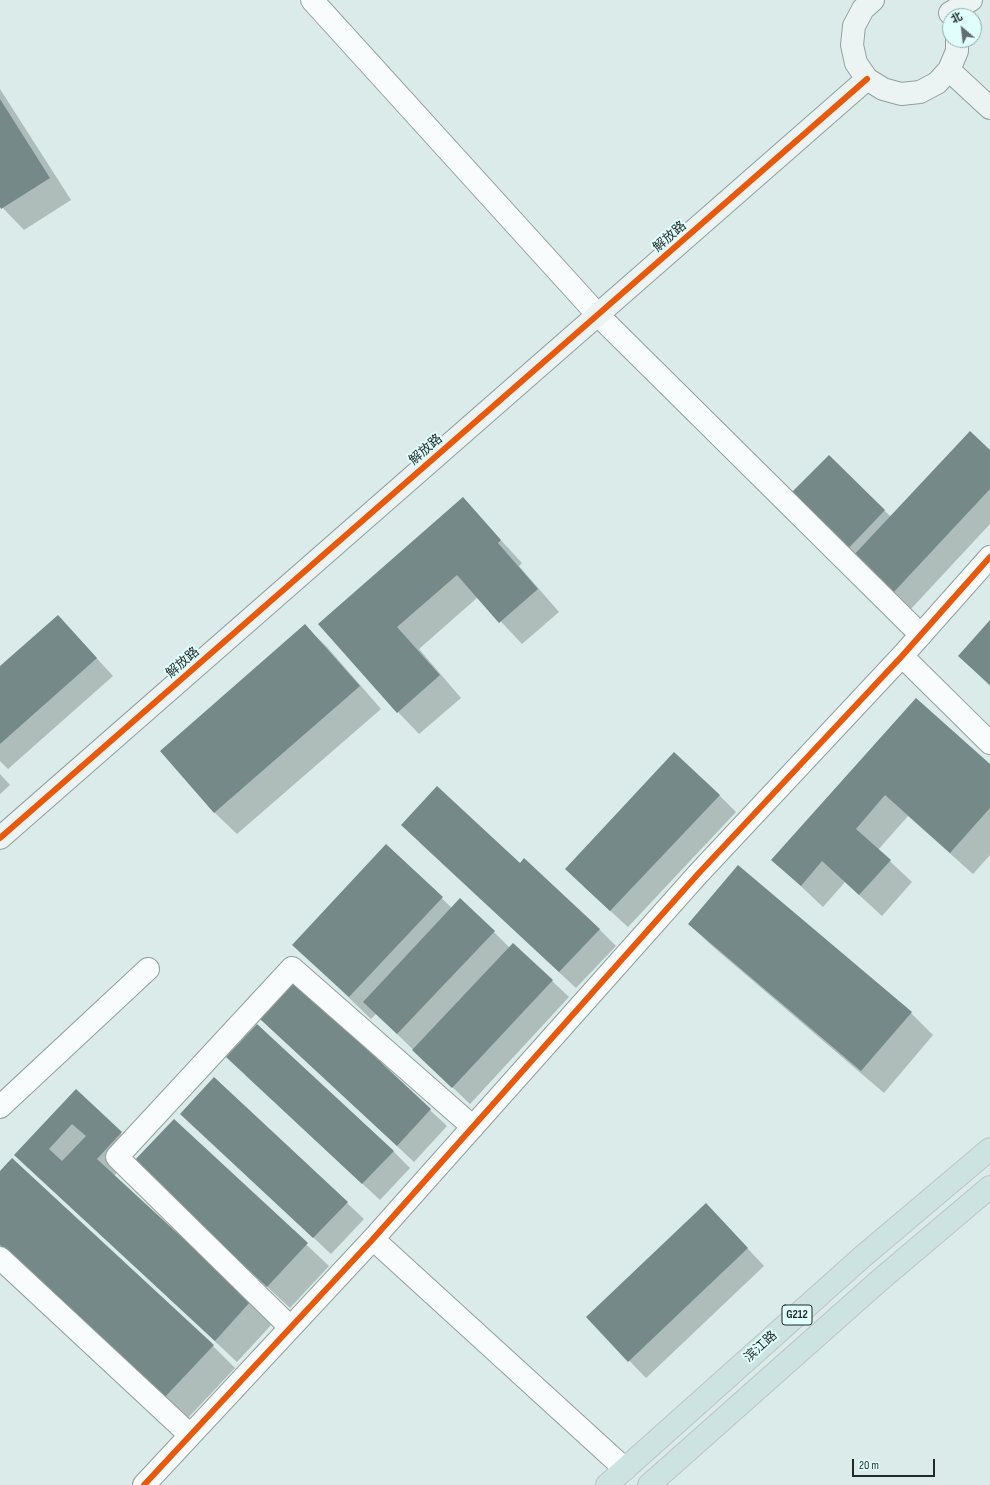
<!DOCTYPE html>
<html>
<head>
<meta charset="utf-8">
<style>
	body { margin:0 }
	#map { position:relative; width:990px; height:1485px; overflow:hidden; background:#daebe9; font-family:"Sofia Sans Condensed","Noto Sans SC",sans-serif }
	canvas { display:block }
	.north { position:absolute; left:942px; top:8px; width:40px; height:40px; box-sizing:border-box; background:#e0fffc; border:1px solid #93aaa8; border-radius:50%; rotate:332deg; font-size:11px; font-weight:700; line-height:16px; text-align:center; color:#1f2a29 }
	.north::after { content:''; display:block; margin:auto; width:14px; height:18px; background:#606e6c; clip-path:polygon(50% 0,100% 100%,50% 72%,0 100%) }
	.scale { position:absolute; left:852px; top:1459px; width:83px; height:18px; box-sizing:border-box; border:2px solid #1f2a29; border-top:0; padding-left:5px; font-size:12px; line-height:14px; white-space:nowrap; color:#1f2a29; -webkit-text-stroke:3px #e0fffc; paint-order:stroke }
</style>
</head>
<body>
<div id="map">
<canvas width="990" height="1485"></canvas>
<div class="north">北</div>
<div class="scale">20 m</div>
</div>
<script>
const context = document.querySelector('canvas').getContext('2d');
context.lineJoin = 'round';
function fillPath(path, color) { context.fillStyle = color; context.fill(path, 'evenodd'); }
const toPath = rows => new Path2D(rows.map(r => 'M' + r).join(''));
function trace(path, color, width, dash) { context.strokeStyle = color; context.lineWidth = width; context.lineCap = dash ? 'butt' : 'round'; context.setLineDash(dash || []); context.stroke(path); }
function drawText(font, color, halo, rows, align = 'center') {
  context.font = font + ' "Sofia Sans Condensed","Noto Sans SC",sans-serif'; context.lineWidth = 4; context.setLineDash([]); context.textBaseline = 'middle'; context.strokeStyle = halo; context.fillStyle = color; for (const [text, x, y, turn = 0] of rows) {
    context.save(); context.translate(x, y); context.rotate((+turn || 0) * Math.PI / 180); context.textAlign = isNaN(turn) ? turn : align; if (halo) context.strokeText(text, 0, 0); context.fillText(text, 0, 0); context.restore();
  }
}
const shadow = toPath([
	[0,89,71,200,24,230,0,205],
	[990,451,990,524,910,610,807,512,829,456,891,517],
	[463,499,522,563,519,566,559,612,522,644,478,597,419,649,461,698,419,734,398,712,320,624],
	[58,616,113,676,8,769,0,761,0,667],
	[990,622,990,686,959,656],
	[305,626,327,647,381,709,237,834,215,813,161,751],
	[916,699,990,765,990,855,973,874,908,816,878,850,912,882,882,916,845,882,823,907,773,860],
	[0,774,10,785,0,794],
	[719,795,736,812,628,927,583,886],
	[419,842,520,864,599,929,616,946,576,988],
	[386,846,452,908,494,932,510,948,552,981,569,997,470,1104,376,1014,371,1019,294,945],
	[738,866,911,1013,933,1035,884,1093,711,945,689,924],
	[295,984,447,1126,414,1162,261,1019],
	[244,1074,393,1151,410,1168,380,1200],
	[76,1091,138,1150,114,1176,272,1324,237,1362,33,1171],
	[181,1114,347,1203,364,1219,331,1254],
	[174,1120,329,1266,290,1308,157,1184],
	[0,1172,213,1346,235,1368,187,1419,0,1245],
	[723,1222,764,1266,646,1378,587,1317]
]);
const building = toPath([
	[0,99,50,178,1,209,0,207],
	[970,431,990,450,990,489,892,594,852,557],
	[829,455,885,510,846,551,788,496],
	[463,497,501,540,498,543,538,589,499,623,457,575,397,627,440,675,397,713,318,624],
	[58,615,97,658,0,744,0,666],
	[990,620,990,685,958,656],
	[305,624,360,686,214,813,160,751],
	[916,698,990,764,990,808,950,853,885,795,856,829,891,860,859,895,822,861,801,886,771,860],
	[674,752,720,795,610,911,565,869],
	[437,786,520,863,524,858,600,929,559,972,401,825],
	[386,844,443,897,349,997,292,945],
	[738,865,912,1012,861,1071,688,924],
	[460,898,495,931,397,1034,363,1002],
	[513,943,553,980,452,1088,412,1050],
	[295,982,431,1109,397,1146,260,1019],
	[257,1024,394,1151,362,1184,226,1057],
	[214,1077,348,1202,313,1238,180,1114],
	[76,1089,122,1132,97,1159,251,1301,215,1341,14,1155],
	[72,1124,86,1136,62,1161,49,1149],
	[174,1119,308,1243,267,1287,133,1162],
	[12,1158,214,1345,164,1398,0,1245,0,1171],
	[706,1203,748,1248,628,1362,586,1317]
]);
const street = toPath([
	[312,0,598,315,921,635],
	[902,656,990,743],
	[0,1107,148,969],
	[373,1239,625,1469],
	[0,1258,190,1435],
	[290,1327,117,1157,292,968,473,1127],
	[144,1485,373,1239,698,874,902,656,990,557]
]);
const secondary = toPath([
	[873,0,863,9,854,26,852,45,856,63,867,79,883,89,901,94,920,92,937,83,949,70,957,51,957,40],
	[950,13,971,0],
	[949,70,990,108],
	[0,838,867,79]
]);
const highway = toPath([
	[607,1485,861,1258,990,1149],
	[649,1485,880,1280,990,1187]
]);
const cycleway = toPath([
	[0,838,867,79],
	[144,1485,373,1239,698,874,902,656,990,557]
]);
const shields = [
	[797,1315,30]
];
const shieldNames = [
	["G212",797,1315]
];
const streetNames = [
	["解放路",670,237,-41],
	["解放路",426,450,-41],
	["解放路",183,663,-41],
	["滨江路",761,1347,-42]
];
fillPath(shadow, '#0003');
fillPath(building, '#758a88');
trace(street, '#929f9d', 24);
trace(secondary, '#929f9d', 24);
trace(highway, '#bcc5c4', 24);
trace(street, '#f9fcfc', 22);
trace(secondary, '#ebf4f3', 22);
trace(highway, '#cce3e2', 22);
trace(cycleway, '#e8590c', 6);
for (const [x, y, w] of shields) { const box = new Path2D(); box.roundRect(x - w / 2, y - 10, w, 20, 3); context.fillStyle = '#e0fffc'; context.fill(box); trace(box, '#1f2a29', 1); }
drawText('bold 12px', '#1f2a29', null, shieldNames);
drawText('13px', '#1f2a29', '#e0fffc', streetNames);
</script>
</body>
</html>
